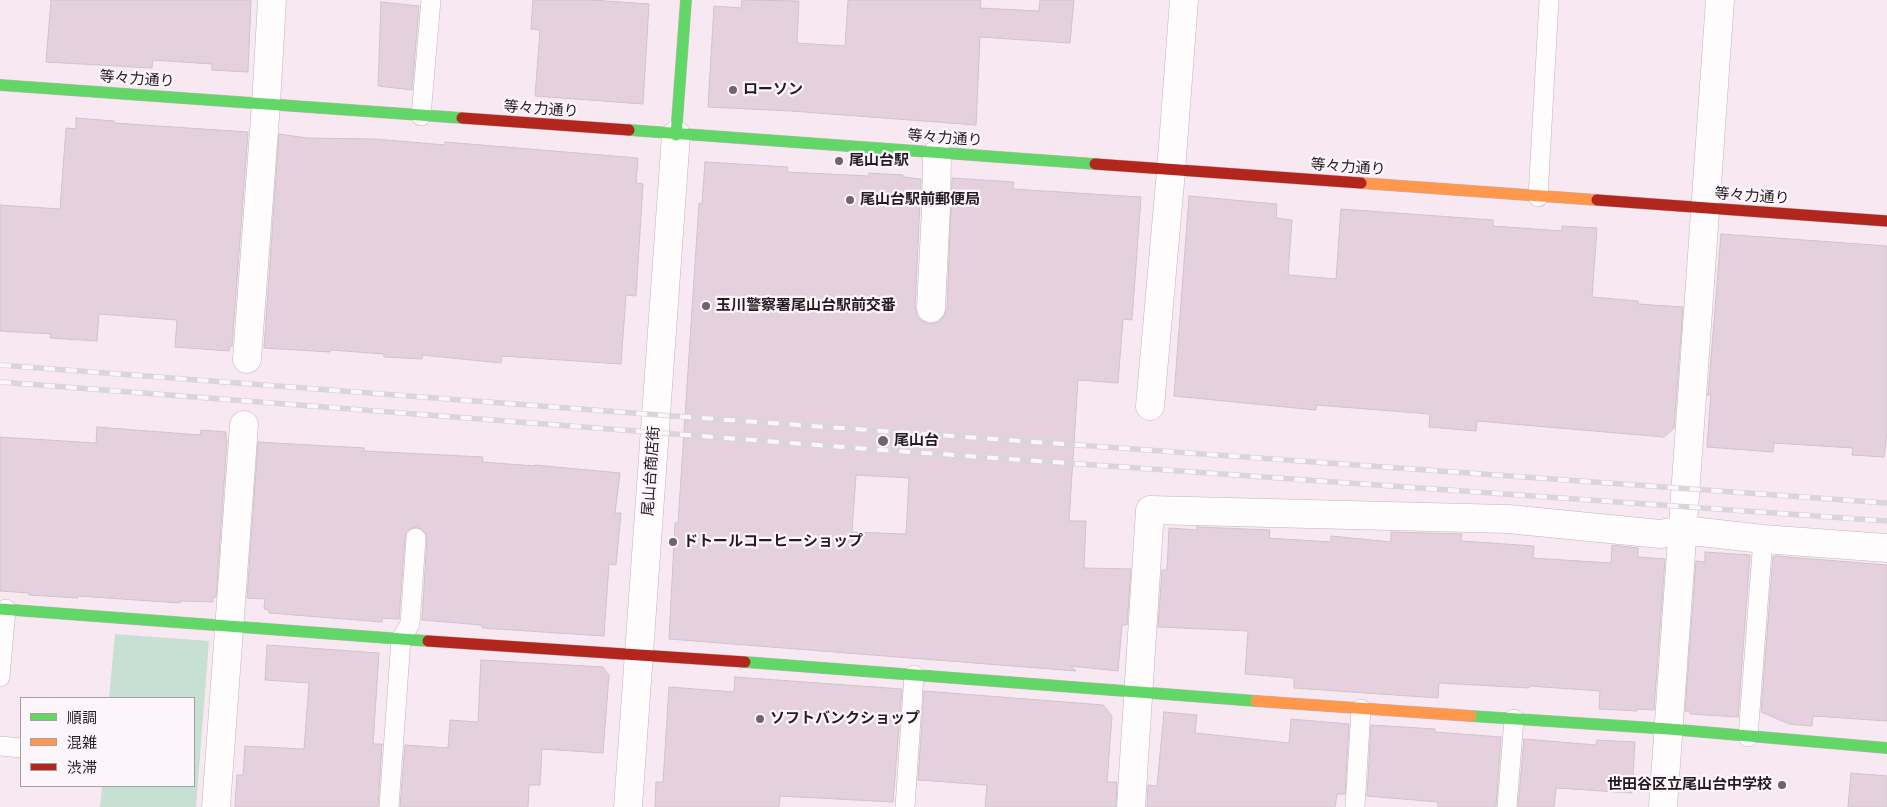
<!DOCTYPE html>
<html>
<head>
<meta charset="utf-8">
<style>
	body { margin:0 }
	#map { position:relative; width:1887px; height:807px; overflow:hidden; background:#f8e8f2; font-family:"Roboto Condensed","Noto Sans JP",sans-serif }
	canvas { display:block }
	.legend { position:absolute; left:20px; top:697px; width:175px; height:90px; box-sizing:border-box; background:#fcf6fa; border:1px solid #a69ea4; margin:0; padding:6px 9px; list-style:none; font-size:15px; color:#261b22 }
	.legend li { display:flex; align-items:center; gap:10px; height:25px }
	.legend b { width:25px; border:1px solid #a69ea4 }
</style>
</head>
<body>
<div id="map">
<canvas width="1887" height="807"></canvas>
<ul class="legend">
<li><b style="height:6px;background:#63d668"></b>順調</li>
<li><b style="height:6px;background:#ff974d"></b>混雑</li>
<li><b style="height:6px;background:#b3261e"></b>渋滞</li>
</ul>
</div>
<script>
const context = document.querySelector('canvas').getContext('2d');
context.lineJoin = 'round';
function fillPath(path, color) { context.fillStyle = color; context.fill(path, 'evenodd'); }
const toPath = rows => new Path2D(rows.map(r => 'M' + r).join(''));
function trace(path, color, width, dash) { context.strokeStyle = color; context.lineWidth = width; context.lineCap = dash ? 'butt' : 'round'; context.setLineDash(dash || []); context.stroke(path); }
function drawText(font, color, halo, rows, align = 'center') {
  context.font = font + ' "Roboto Condensed","Noto Sans JP",sans-serif'; context.lineWidth = 4.5; context.setLineDash([]); context.textBaseline = 'middle'; context.strokeStyle = halo; context.fillStyle = color; for (const [text, x, y, turn = 0] of rows) {
    context.save(); context.translate(x, y); context.rotate((+turn || 0) * Math.PI / 180); context.textAlign = isNaN(turn) ? turn : align; if (halo) context.strokeText(text, 0, 0); context.fillText(text, 0, 0); context.restore();
  }
}
const green = toPath([
	[115,634,209,641,196,807,100,807,102,786,194,786,194,698,109,698]
]);
const building = toPath([
	[51,0,251,0,248,72,212,70,212,64,153,60,152,68,46,62,51,0],
	[533,0,591,0,649,4,643,104,535,96,540,30,531,29,533,0],
	[742,0,799,1,797,43,845,46,848,0,981,0,980,8,1039,11,1040,0,1074,0,1070,43,980,37,976,125,791,111,708,107,714,6,741,8,742,0],
	[381,2,419,6,412,90,378,86,381,2],
	[76,118,114,121,114,123,248,132,232,346,230,346,229,351,175,347,177,320,99,314,97,341,50,338,51,334,0,331,0,205,60,209,66,128,76,129,76,118],
	[279,134,307,138,375,139,445,145,445,142,638,158,636,183,643,184,636,296,626,295,621,364,502,356,501,363,422,355,422,359,384,357,384,354,331,350,330,352,264,348,279,134],
	[705,162,788,167,787,172,869,176,869,173,903,175,903,177,921,179,915,307,917,316,922,321,930,324,939,322,944,316,947,309,952,178,1014,182,1013,189,1141,197,1132,320,1123,319,1118,383,1078,380,1069,521,1086,521,1084,568,1131,569,1127,625,1122,625,1118,671,1071,666,1076,671,669,639,675,523,678,523,699,203,702,204,705,162],
	[856,475,909,478,906,534,852,532,856,475],
	[1189,196,1277,204,1276,218,1292,220,1288,275,1336,279,1341,209,1493,220,1493,226,1562,231,1562,226,1597,228,1592,297,1638,301,1638,304,1683,307,1674,428,1664,437,1477,421,1476,431,1429,427,1430,414,1316,405,1316,410,1174,396,1189,196],
	[1721,234,1887,246,1887,432,1884,457,1852,455,1853,448,1774,443,1773,452,1707,447,1711,393,1708,396,1721,234],
	[97,427,200,435,201,430,226,432,226,440,227,440,216,597,213,597,213,602,180,601,180,603,78,596,78,598,29,595,29,593,0,591,0,437,96,443,97,427],
	[258,442,364,448,364,451,483,457,482,462,535,466,535,465,620,473,615,513,621,513,616,565,609,564,604,636,482,628,482,625,422,620,427,539,426,533,417,527,411,528,406,532,405,537,399,619,382,618,382,622,269,613,269,610,264,609,265,599,247,598,258,442],
	[1197,527,1270,530,1269,538,1331,542,1331,536,1391,542,1391,532,1462,534,1461,541,1534,546,1533,558,1611,563,1612,545,1638,548,1638,557,1665,559,1654,710,1637,709,1637,711,1599,709,1600,691,1529,686,1529,688,1439,683,1438,698,1294,688,1294,678,1245,674,1248,631,1158,627,1162,570,1167,570,1169,528,1197,530,1197,527],
	[1705,552,1750,555,1738,717,1690,714,1690,712,1685,711,1696,561,1705,562,1705,552],
	[1776,556,1887,565,1887,721,1813,716,1812,726,1789,724,1761,712,1773,557,1776,556],
	[267,645,379,653,373,744,382,744,378,807,235,807,237,775,243,775,245,746,304,749,309,683,265,680,267,645],
	[481,660,603,667,609,675,603,753,542,749,540,785,529,785,528,807,400,807,405,745,448,748,450,720,478,722,481,660],
	[735,677,902,689,893,802,780,796,779,807,655,807,656,782,663,782,669,687,734,692,735,677],
	[924,691,1103,705,1112,716,1107,782,1117,782,1116,807,985,807,987,785,918,780,924,691],
	[1164,712,1197,715,1195,733,1289,743,1291,719,1349,724,1345,794,1337,794,1335,807,1147,807,1148,785,1157,786,1164,712],
	[1371,725,1435,729,1435,732,1501,737,1496,807,1438,807,1438,802,1367,796,1371,725],
	[1524,739,1596,745,1597,740,1635,742,1632,793,1556,788,1554,807,1518,807,1524,739],
	[1851,773,1887,776,1887,807,1848,807,1851,773]
]);
const lane = toPath([
	[421,116,431,0],
	[1538,197,1549,0],
	[0,677,6,609],
	[1748,737,1763,539],
	[0,746,21,748],
	[389,807,401,639,410,624,416,538],
	[905,807,914,675],
	[1355,807,1361,709],
	[1507,807,1514,719]
]);
const street = toPath([
	[931,308,936,209,937,154],
	[247,359,266,104,272,0],
	[1150,406,1171,171,1184,0],
	[216,807,244,425],
	[628,807,676,135],
	[1131,807,1150,510,1508,519,1660,534,1683,530,1763,539,1887,548],
	[1663,807,1720,0]
]);
const fast = toPath([
	[0,85,462,118],
	[629,130,1095,164],
	[676,135,686,0],
	[0,609,428,641],
	[745,662,1256,701],
	[1471,716,1669,729,1887,748]
]);
const slow = toPath([
	[1361,183,1597,200],
	[1256,701,1471,716]
]);
const jam = toPath([
	[462,118,629,130],
	[1095,164,1361,183],
	[1597,200,1887,221],
	[428,641,745,662]
]);
const rail = toPath([
	[0,365,673,416,1887,503],
	[0,382,882,450,1887,521]
]);
const markers = [
	[733,90,5,"#70636b"],
	[839,161,5,"#70636b"],
	[850,200,5,"#70636b"],
	[706,306,5,"#70636b"],
	[883,441,6,"#70636b"],
	[673,542,5,"#70636b"],
	[760,719,5,"#70636b"],
	[1782,785,5,"#70636b"]
];
const streetNames = [
	["等々力通り",137,80,4],
	["等々力通り",541,110,4],
	["等々力通り",945,139,4],
	["等々力通り",1348,168,4],
	["等々力通り",1752,197,4],
	["尾山台商店街",652,471,-86]
];
const poiNames = [
	["ローソン",743,90],
	["尾山台駅",849,161],
	["尾山台駅前郵便局",860,200],
	["玉川警察署尾山台駅前交番",716,306],
	["尾山台",894,441],
	["ドトールコーヒーショップ",683,542],
	["ソフトバンクショップ",770,719],
	["世田谷区立尾山台中学校",1772,785,"right"]
];
fillPath(green, '#c6e0d3');
fillPath(building, '#e5d1de');
trace(building, '#cfc3ca', 1);
trace(lane, '#c0b4bc', 20);
trace(street, '#c0b4bc', 29);
trace(fast, '#c0b4bc', 12);
trace(slow, '#c0b4bc', 12);
trace(jam, '#c0b4bc', 12);
trace(lane, '#fefcfd', 19);
trace(street, '#fefcfd', 28);
trace(fast, '#63d668', 11);
trace(slow, '#ff974d', 11);
trace(jam, '#b3261e', 11);
trace(rail, '#d9d5d8', 5.5);
trace(rail, '#fcf6fa', 4, [11]);
for (const [x, y, r, color] of markers) { const dot = new Path2D(); dot.arc(x, y, r, 0, 2 * Math.PI); context.fillStyle = color; context.fill(dot); trace(dot, '#fcf6fa', 2); }
drawText('15px', '#261b22', '#fcf6fa', streetNames);
drawText('bold 15px', '#261b22', '#fcf6fa', poiNames, 'left');
</script>
</body>
</html>
